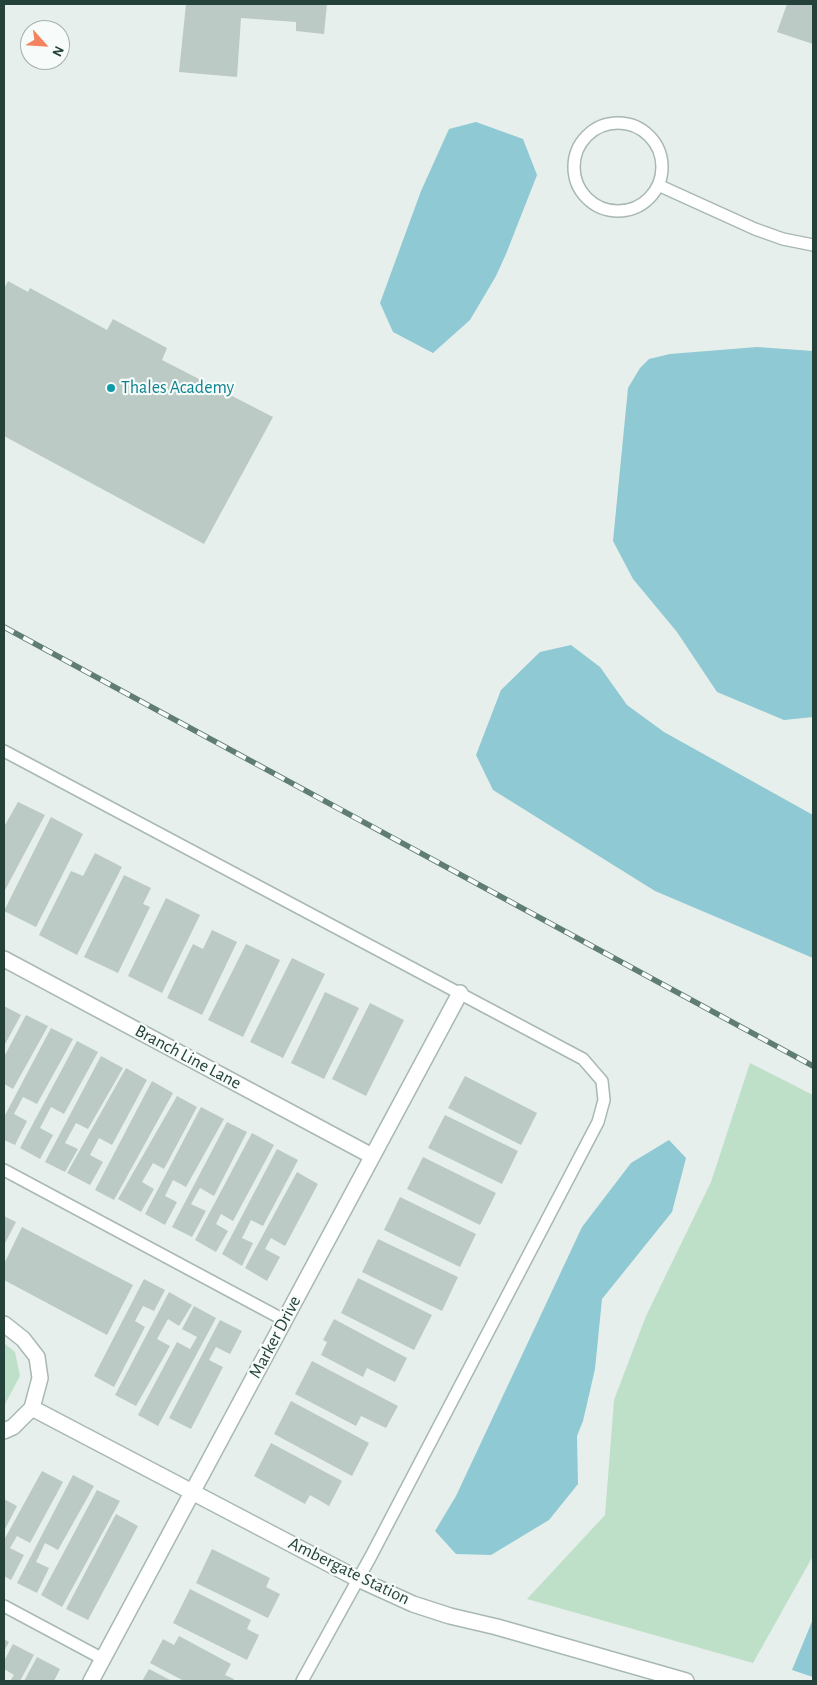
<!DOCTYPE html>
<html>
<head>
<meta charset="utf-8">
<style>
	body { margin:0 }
	#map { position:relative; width:817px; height:1685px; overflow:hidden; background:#e6efeb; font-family:"Alegreya Sans",sans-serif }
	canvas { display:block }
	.frame { position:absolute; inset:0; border:5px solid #24423a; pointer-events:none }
	.north { position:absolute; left:20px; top:20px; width:50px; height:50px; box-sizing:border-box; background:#f7fbf9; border:1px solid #a3b1ad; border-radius:50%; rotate:116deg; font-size:14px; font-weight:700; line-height:20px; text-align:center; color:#24423a }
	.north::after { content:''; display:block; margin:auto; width:18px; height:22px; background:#f4845f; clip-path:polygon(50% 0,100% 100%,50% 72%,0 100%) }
</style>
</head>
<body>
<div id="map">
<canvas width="817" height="1685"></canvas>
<div class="frame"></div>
<div class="north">N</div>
</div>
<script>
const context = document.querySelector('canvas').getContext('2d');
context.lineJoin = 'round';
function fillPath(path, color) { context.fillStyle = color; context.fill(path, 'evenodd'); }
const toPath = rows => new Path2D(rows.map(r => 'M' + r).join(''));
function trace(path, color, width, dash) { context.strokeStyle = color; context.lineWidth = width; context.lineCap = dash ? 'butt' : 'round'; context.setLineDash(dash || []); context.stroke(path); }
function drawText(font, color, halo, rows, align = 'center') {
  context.font = font + ' "Alegreya Sans",sans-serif'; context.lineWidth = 4.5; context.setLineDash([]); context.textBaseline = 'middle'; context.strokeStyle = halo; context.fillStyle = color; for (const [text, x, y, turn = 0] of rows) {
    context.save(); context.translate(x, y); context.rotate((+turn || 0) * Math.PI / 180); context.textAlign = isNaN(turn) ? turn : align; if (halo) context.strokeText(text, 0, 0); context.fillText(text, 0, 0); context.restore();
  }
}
const green = toPath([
	[750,1063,813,1095,813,1556,753,1663,527,1599,605,1515,614,1400,646,1316,711,1182],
	[4,1343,15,1352,20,1376,4,1406]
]);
const water = toPath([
	[476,122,523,139,537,175,506,254,496,276,470,320,433,353,393,332,380,303,421,191,449,129],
	[757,347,813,351,813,717,784,720,717,692,677,632,633,579,613,541,628,388,640,368,649,359,670,354],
	[571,645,600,667,627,705,664,732,813,815,813,958,655,891,493,790,476,755,501,690,540,652],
	[669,1140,686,1158,672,1212,602,1299,595,1369,583,1421,577,1436,578,1484,549,1520,491,1555,456,1554,435,1531,456,1496,582,1227,631,1163],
	[813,1619,813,1677,792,1670]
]);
const building = toPath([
	[186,4,327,4,324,34,296,31,296,22,241,18,237,77,179,72],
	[787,4,813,4,813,44,777,32],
	[8,281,28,292,30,288,107,330,113,319,167,348,162,360,273,417,204,544,4,436,4,289],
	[18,802,45,815,4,892,4,825,5,825],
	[51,817,83,834,36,927,4,911],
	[95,853,122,867,77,955,39,935,71,871,83,876],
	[124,875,151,888,143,904,150,907,118,973,84,957],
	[166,898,200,915,162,993,128,976],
	[212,930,237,942,202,1015,167,998,193,944,203,949],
	[246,944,280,960,243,1037,208,1020],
	[292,958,325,974,283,1058,250,1042],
	[325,992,359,1008,324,1079,291,1063],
	[370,1003,404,1020,366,1096,332,1079],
	[4,1006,21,1015,4,1046],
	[26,1015,48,1026,13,1089,4,1084,4,1057],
	[51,1028,73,1039,37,1104,23,1097,14,1114,27,1121,15,1145,4,1140,4,1117],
	[77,1041,98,1052,64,1114,51,1107,40,1128,53,1135,40,1159,20,1148],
	[101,1056,123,1068,88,1129,76,1123,65,1143,78,1149,65,1172,45,1162],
	[126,1068,147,1080,112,1145,99,1138,90,1155,103,1162,90,1185,67,1173],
	[465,1076,537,1113,521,1145,448,1108],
	[152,1081,173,1093,114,1200,95,1190],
	[177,1096,197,1107,164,1169,153,1163,142,1182,154,1189,141,1212,118,1199],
	[201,1107,224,1119,186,1187,173,1180,165,1196,177,1202,165,1225,145,1214],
	[445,1115,518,1151,502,1184,428,1148],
	[227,1122,247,1132,214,1196,200,1188,191,1204,206,1211,192,1237,172,1227],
	[252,1133,274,1145,233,1221,221,1214,216,1224,228,1231,216,1252,195,1240],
	[277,1149,298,1160,263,1226,251,1220,242,1238,253,1243,242,1266,222,1254],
	[423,1157,496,1193,480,1225,407,1189],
	[297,1172,318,1184,285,1246,271,1238,265,1249,280,1257,267,1281,245,1268],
	[400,1197,476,1234,460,1267,384,1230],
	[4,1216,16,1222,4,1245],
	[22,1227,133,1285,107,1335,4,1280,4,1264],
	[378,1239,458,1277,442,1311,362,1272],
	[358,1278,432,1315,414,1350,341,1313],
	[144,1279,165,1290,154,1311,143,1306,135,1321,145,1327,114,1387,94,1376],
	[169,1292,192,1305,179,1326,168,1319,157,1339,170,1346,136,1406,115,1395],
	[194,1306,216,1318,158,1426,138,1415,177,1342,190,1349,197,1337,182,1329],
	[334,1319,407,1358,395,1382,367,1368,363,1377,321,1355,327,1342,323,1340],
	[220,1320,242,1331,230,1354,216,1347,209,1360,223,1367,191,1429,169,1418],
	[312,1361,398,1406,386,1428,361,1416,356,1426,295,1394],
	[291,1401,369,1443,352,1476,274,1434],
	[271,1443,342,1481,329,1506,310,1495,305,1504,254,1476],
	[42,1471,63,1482,30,1543,17,1536,10,1548,24,1555,11,1580,4,1576,4,1540],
	[73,1475,94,1486,58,1550,45,1543,36,1562,49,1568,37,1593,17,1583],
	[97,1490,120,1501,62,1607,41,1595],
	[4,1499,17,1506,4,1531],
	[116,1514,138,1526,88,1620,66,1609],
	[212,1549,270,1578,266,1587,280,1594,268,1618,196,1583],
	[190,1589,251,1620,247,1629,259,1635,247,1660,173,1623],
	[179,1636,231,1664,225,1675,234,1679,233,1681,184,1681,150,1663,163,1639,174,1645],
	[4,1639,9,1642,4,1651],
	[13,1644,34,1655,20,1681,10,1681,14,1675,4,1669,4,1661],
	[37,1657,60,1669,54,1681,24,1681],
	[149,1669,172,1681,142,1681]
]);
const service = toPath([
	'574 167a44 44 0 1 1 88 0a44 44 0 1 1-88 0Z',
	[658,185,755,229,783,239,813,245],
	[4,751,583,1059,602,1081,604,1100,598,1122,371,1556,302,1681],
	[4,1170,284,1320],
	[4,1606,103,1659]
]);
const minor = toPath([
	[4,959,372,1156],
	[4,1324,23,1339,37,1357,40,1378,32,1408,13,1427,4,1431],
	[32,1408,358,1579,413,1604,450,1616,497,1627,686,1681],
	[91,1681,460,993]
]);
const rail = toPath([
	[4,627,813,1066]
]);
const markers = [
	[111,388,5,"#0f9aa8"]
];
const cultureNames = [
	["Thales Academy",121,388]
];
const streetNames = [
	["Branch Line Lane",188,1057,28],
	["Marker Drive",275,1337,-62],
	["Ambergate Station",349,1571,26]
];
fillPath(green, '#bfe0c8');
fillPath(water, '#8ec9d4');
fillPath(building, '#bbcac4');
trace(service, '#a8b8b2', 14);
trace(minor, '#a8b8b2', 18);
trace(service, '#fff', 11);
trace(minor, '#fff', 15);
trace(rail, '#5f7d75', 5.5);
trace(rail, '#f7fbf9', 4, [11]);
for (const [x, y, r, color] of markers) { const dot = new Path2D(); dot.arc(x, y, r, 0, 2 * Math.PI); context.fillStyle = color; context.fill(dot); trace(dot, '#f7fbf9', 2); }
drawText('18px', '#0d838f', '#f7fbf9', cultureNames, 'left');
drawText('18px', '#24423a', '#f7fbf9', streetNames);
</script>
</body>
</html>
